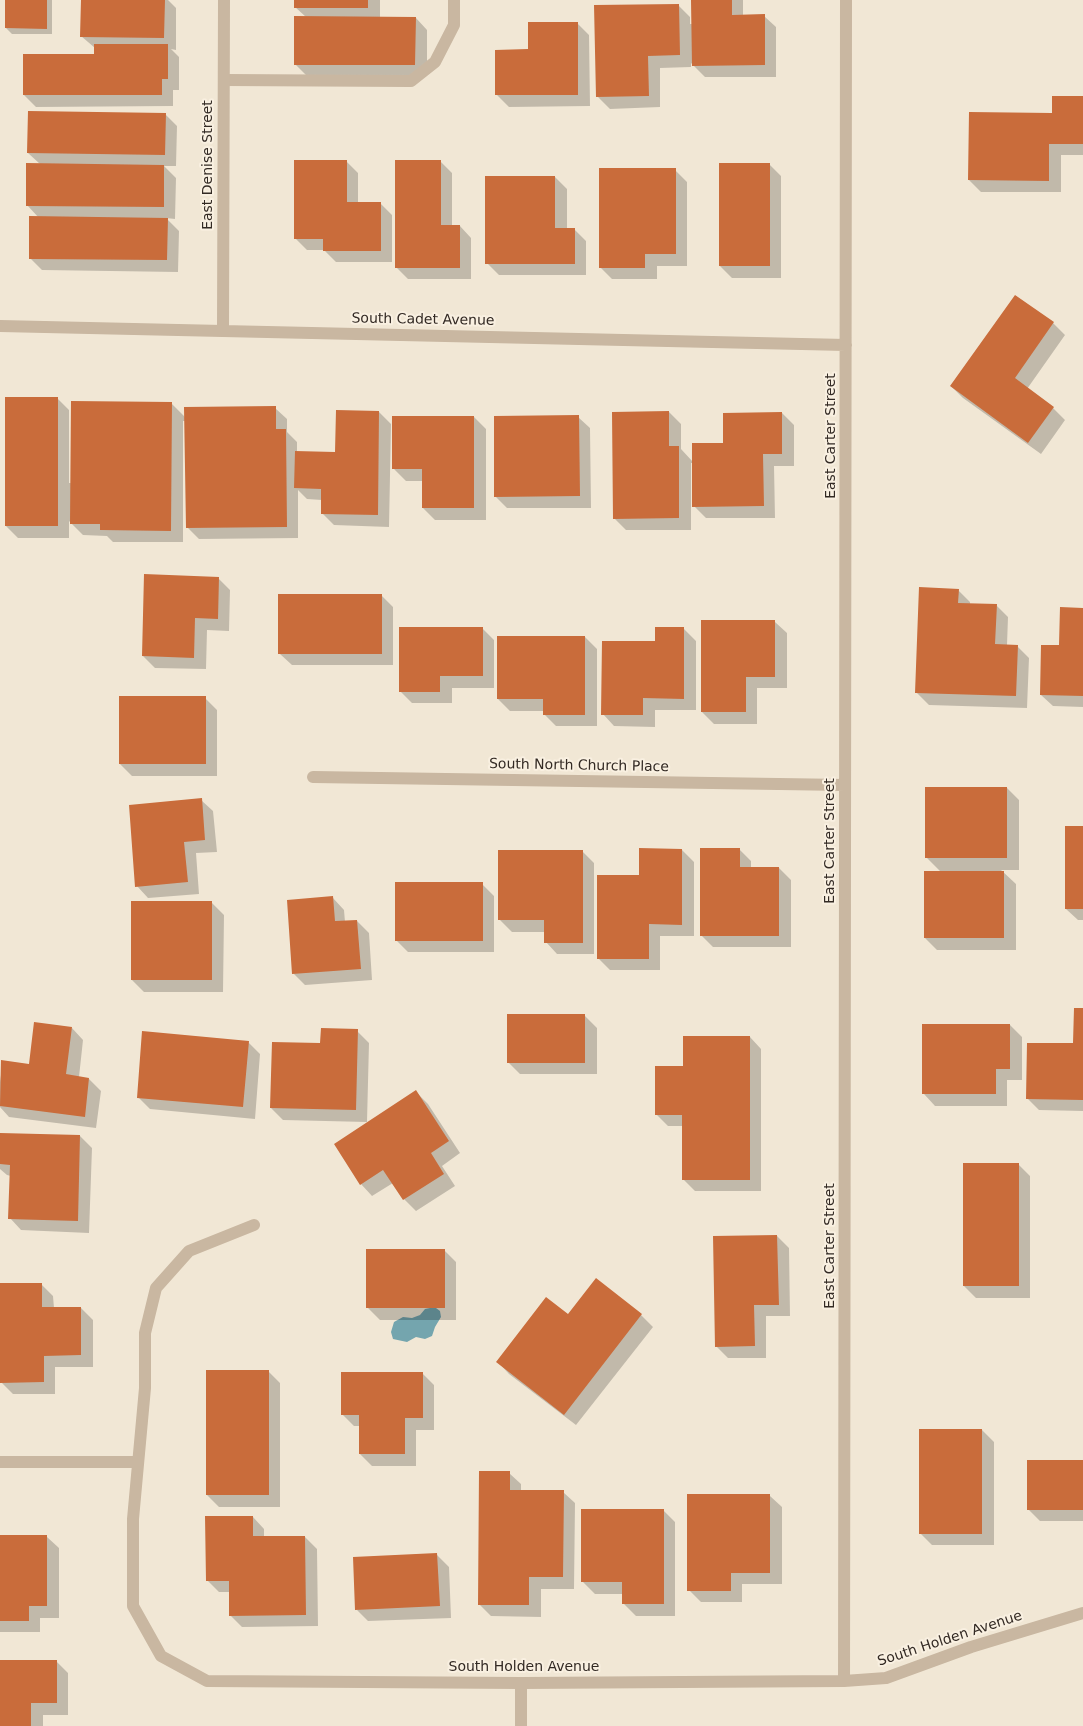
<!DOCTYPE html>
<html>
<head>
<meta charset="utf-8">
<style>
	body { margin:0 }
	canvas { display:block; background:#f1e7d5 }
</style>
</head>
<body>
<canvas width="1083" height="1726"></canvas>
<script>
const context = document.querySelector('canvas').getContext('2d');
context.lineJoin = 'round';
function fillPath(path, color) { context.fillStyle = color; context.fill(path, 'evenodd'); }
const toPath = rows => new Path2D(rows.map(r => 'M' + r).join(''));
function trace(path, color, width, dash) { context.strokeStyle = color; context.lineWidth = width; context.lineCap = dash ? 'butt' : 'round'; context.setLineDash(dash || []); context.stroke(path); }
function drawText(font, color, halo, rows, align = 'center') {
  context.font = font + ' "DejaVu Sans",sans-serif'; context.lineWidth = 4; context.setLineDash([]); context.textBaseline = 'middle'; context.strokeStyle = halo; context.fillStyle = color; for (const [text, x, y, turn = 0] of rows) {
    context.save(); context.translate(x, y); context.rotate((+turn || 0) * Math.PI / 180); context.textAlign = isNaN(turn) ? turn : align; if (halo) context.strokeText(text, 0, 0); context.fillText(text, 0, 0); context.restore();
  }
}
const water = toPath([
	[430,1308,436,1308,440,1311,441,1317,435,1327,432,1336,425,1339,416,1337,407,1342,393,1339,391,1332,394,1322,403,1317,412,1318,420,1315,425,1309]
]);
const shadow = toPath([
	[6,0,52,0,52,34,12,34,6,28],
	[82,0,168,0,176,8,176,50,171,49,179,57,179,90,173,90,173,106,36,107,24,95,95,56,95,48,81,36],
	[295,0,380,0,380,18,416,18,427,30,427,76,307,76,295,64,306,17,295,7],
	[693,0,743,0,743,16,764,16,776,27,776,77,705,77,691,63,691,67,660,68,660,107,610,109,598,97,678,5,690,17,690,24,693,24],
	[577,23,589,35,590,106,509,107,497,95,529,51],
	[1083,97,1083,155,1061,155,1061,192,981,192,969,180,1053,114],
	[165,114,177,126,176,166,164,166,176,178,175,219,166,218,179,231,178,272,42,270,30,258,39,218,27,205,40,164,28,153],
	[346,161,358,173,358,203,380,203,392,215,392,262,336,262,324,250,307,250,295,238],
	[440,161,452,173,452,226,460,226,471,238,471,279,408,279,396,267],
	[769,164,781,176,781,278,732,278,720,266],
	[675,170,687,182,687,266,657,266,657,279,612,279,600,267],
	[555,177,567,189,567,229,574,229,586,241,586,275,499,275,487,263],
	[1016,296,1053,323,1065,335,1027,389,1053,408,1065,420,1041,454,963,398,951,386],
	[57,398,69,410,69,483,72,483,171,403,186,418,275,408,287,419,287,432,297,442,297,453,336,454,379,412,391,424,389,527,334,525,322,513,322,500,307,499,298,490,298,538,199,539,187,527,186,421,183,421,183,542,113,542,107,536,83,535,69,521,69,538,18,538,6,526],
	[669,412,681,424,681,449,693,462,782,413,794,425,794,466,774,466,775,518,706,518,694,506,693,463,691,463,691,530,626,530,614,518],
	[474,417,486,429,486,520,435,520,423,508,423,481,406,481,394,469],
	[578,417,590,428,591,508,507,508,495,496],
	[218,578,230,590,229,631,207,630,206,669,155,668,143,656],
	[958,590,970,602,970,604,996,605,1008,617,1007,645,1017,646,1029,658,1027,708,929,705,917,693],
	[381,595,393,607,393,665,292,665,280,654],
	[1083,609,1083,707,1053,706,1041,695],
	[775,622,787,633,787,688,757,688,757,724,714,724,702,712],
	[482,628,494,640,494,688,452,688,452,703,412,703,400,691],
	[684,629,696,641,696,710,655,710,655,727,614,726,603,714,656,643],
	[585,637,597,649,597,726,556,726,544,714,544,711,510,711,498,699],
	[205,698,217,710,217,776,132,776,120,764],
	[1007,788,1019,800,1019,870,1001,870,1016,884,1016,950,937,950,925,938,941,872,927,858],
	[201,800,213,811,217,852,196,853,199,894,148,898,137,886],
	[1083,827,1083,920,1078,920,1066,909],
	[739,849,751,861,751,868,779,868,791,880,791,947,713,947,701,935],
	[682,850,694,862,694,936,660,936,660,970,610,970,598,958,640,876],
	[582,851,594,863,594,954,557,954,546,942,546,932,512,932,500,920],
	[482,884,494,896,494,952,408,952,396,940],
	[333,898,344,910,345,922,357,921,369,933,372,980,305,985,293,973],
	[212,903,224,915,223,992,144,992,132,980],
	[1083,1009,1083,1111,1039,1110,1027,1098,1074,1045],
	[585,1016,597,1028,597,1074,520,1074,508,1062],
	[1010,1025,1022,1037,1022,1080,1007,1080,1007,1106,935,1106,924,1094],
	[72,1028,83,1040,79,1077,89,1079,101,1091,96,1128,9,1117,0,1107,0,1082,3,1061,30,1065],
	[357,1031,369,1043,367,1122,283,1120,271,1108],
	[750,1037,761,1049,761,1191,695,1191,683,1179,683,1126,668,1126,656,1114,684,1068],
	[248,1042,260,1054,255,1119,150,1109,138,1097],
	[416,1092,428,1104,460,1153,442,1166,455,1186,416,1211,404,1199,393,1183,372,1196,361,1184],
	[0,1134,80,1136,92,1148,89,1233,21,1230,10,1218,11,1176,7,1175,0,1169],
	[1018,1164,1030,1176,1030,1298,976,1298,964,1286],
	[777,1236,789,1248,790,1316,766,1316,766,1358,728,1358,716,1346],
	[444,1250,456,1262,456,1320,380,1320,368,1308],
	[597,1280,641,1315,653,1327,576,1425,509,1374,498,1362,569,1316],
	[41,1284,53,1296,54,1308,81,1308,93,1320,93,1367,55,1367,55,1394,13,1394,1,1382,0,1314],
	[268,1371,280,1383,280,1507,219,1507,207,1495],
	[422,1373,434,1385,434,1430,416,1430,416,1466,372,1466,360,1454,360,1426,354,1426,342,1414],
	[982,1430,994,1442,994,1545,932,1545,920,1533],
	[1083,1461,1083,1521,1040,1521,1028,1509],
	[509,1473,521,1484,521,1492,563,1492,575,1503,574,1589,541,1589,541,1617,491,1616,479,1604],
	[770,1496,782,1507,782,1584,742,1584,742,1602,701,1602,689,1590],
	[663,1510,675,1522,675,1616,636,1616,624,1604,624,1594,595,1594,583,1582],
	[253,1517,264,1529,264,1537,305,1537,317,1549,318,1626,242,1627,230,1615,230,1592,219,1592,207,1580],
	[0,1537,47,1537,59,1548,59,1618,40,1618,40,1632,0,1632],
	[437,1555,449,1567,451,1618,368,1621,357,1610],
	[0,1661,56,1661,68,1673,68,1715,43,1715,43,1726,0,1726]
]);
const building = toPath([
	[5,0,47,0,47,29,5,28],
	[81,0,165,0,164,38,80,37],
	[294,0,368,0,368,8,294,8],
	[691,0,732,0,732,15,765,14,765,65,692,66],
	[679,4,680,55,648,56,649,96,596,97,594,5],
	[294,16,416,17,415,65,294,65],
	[528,22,578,22,578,95,495,95,495,50,528,49],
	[94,44,168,44,168,79,162,79,162,95,23,95,23,54,94,54],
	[1052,96,1083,96,1083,144,1049,144,1049,181,968,180,969,112,1052,113],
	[28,111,166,113,165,155,27,153],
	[294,160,347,160,347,202,381,202,381,251,323,251,323,239,294,239],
	[395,160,441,160,441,225,460,225,460,268,395,268],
	[26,163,164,165,164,207,26,206],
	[719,163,770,163,770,266,719,266],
	[599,168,676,168,676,254,645,254,645,268,599,268],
	[485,176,555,176,555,228,575,228,575,264,485,264],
	[29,216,168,218,167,260,29,259],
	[1015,295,1054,322,1015,378,1054,407,1028,443,950,386],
	[5,397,58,397,58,526,5,526],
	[71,401,172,402,171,531,100,530,100,524,70,524],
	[276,406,276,429,286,429,287,527,186,528,184,407],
	[336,410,379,411,378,515,321,514,321,489,294,488,295,451,335,452],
	[669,411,669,446,679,446,679,518,613,519,612,412],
	[782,412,782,454,763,454,764,506,692,507,692,443,723,443,723,413],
	[579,415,580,496,494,497,494,416],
	[392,416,474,416,474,508,422,508,422,469,392,469],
	[144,574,219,577,218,619,195,618,194,658,142,656],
	[919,587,959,589,958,603,997,604,995,644,1018,645,1016,696,915,693],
	[278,594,382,594,382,654,278,654],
	[1060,607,1083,608,1083,696,1040,695,1041,645,1059,645],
	[701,620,775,620,775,677,746,677,746,712,701,712],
	[399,627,483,627,483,676,440,676,440,692,399,692],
	[655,627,684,627,684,699,643,698,643,715,601,715,602,641,655,641],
	[497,636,585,636,585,715,543,715,543,699,497,699],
	[119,696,206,696,206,764,119,764],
	[925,787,1007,787,1007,858,925,858],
	[202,798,205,840,184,842,188,882,135,887,129,805],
	[1065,826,1083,826,1083,909,1065,909],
	[639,848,682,849,682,925,649,924,649,959,597,959,597,875,639,875],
	[700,848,740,848,740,867,779,867,779,936,700,936],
	[498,850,583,850,583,943,544,943,544,920,498,920],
	[924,871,1004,871,1004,938,924,938],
	[395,882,483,882,483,941,395,941],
	[333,896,335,921,357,920,361,969,292,974,287,900],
	[131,901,212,901,212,980,131,980],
	[1074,1008,1083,1008,1083,1100,1026,1099,1027,1043,1073,1043],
	[507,1014,585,1014,585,1063,507,1063],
	[34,1022,72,1027,66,1074,89,1078,85,1117,0,1106,1,1060,29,1064],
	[922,1024,1010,1024,1010,1069,996,1069,996,1094,922,1094],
	[321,1028,358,1029,356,1110,270,1108,272,1042,320,1043],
	[142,1031,249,1041,243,1107,137,1098],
	[683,1036,750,1036,750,1180,682,1180,682,1115,655,1115,655,1066,683,1066],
	[416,1090,449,1141,431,1153,444,1174,403,1200,383,1170,360,1185,334,1144],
	[0,1133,80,1135,78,1221,8,1219,10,1165,0,1164],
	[963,1163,1019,1163,1019,1286,963,1286],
	[777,1235,779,1305,754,1305,755,1346,715,1347,713,1236],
	[366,1249,445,1249,445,1308,366,1308],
	[596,1278,642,1314,564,1415,496,1362,546,1297,568,1314],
	[0,1283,42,1283,42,1307,81,1307,81,1355,44,1356,44,1382,0,1383],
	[206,1370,269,1370,269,1495,206,1495],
	[341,1372,423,1372,423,1418,405,1418,405,1454,359,1454,359,1415,341,1415],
	[919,1429,982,1429,982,1534,919,1534],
	[1027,1460,1083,1460,1083,1510,1027,1510],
	[479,1471,510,1471,510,1490,564,1490,563,1577,529,1577,529,1605,478,1605],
	[687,1494,770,1494,770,1573,731,1573,731,1591,687,1591],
	[581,1509,664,1509,664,1604,622,1604,622,1582,581,1582],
	[205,1516,253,1516,253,1536,305,1536,306,1615,229,1616,229,1581,206,1581],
	[0,1535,47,1535,47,1606,29,1606,29,1621,0,1621],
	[437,1553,440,1606,355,1610,353,1557],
	[0,1660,57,1660,57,1703,31,1703,31,1726,0,1726]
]);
const lane = toPath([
	[224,80,411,81,435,62,454,25,454,0]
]);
const street = toPath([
	[0,326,846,345],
	[223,331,224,0],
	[313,777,845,785],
	[254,1225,189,1251,156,1288,145,1333,145,1388,133,1519,133,1606,161,1656,207,1681,521,1683,844,1681,886,1678,971,1647,1083,1613],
	[0,1462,138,1462],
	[844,1681,846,0],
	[521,1683,521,1726]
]);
const streetNames = [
	["East Denise Street",208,165,-90],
	["South Cadet Avenue",423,320,1],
	["East Carter Street",831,436,-90],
	["South North Church Place",579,766,1],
	["East Carter Street",830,841,-90],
	["East Carter Street",830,1246,-90],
	["South Holden Avenue",950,1639,-18],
	["South Holden Avenue",524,1667]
];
fillPath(water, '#74a5ae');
fillPath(shadow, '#0003');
fillPath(building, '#c96c3b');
trace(lane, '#c9b7a1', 12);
trace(street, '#c9b7a1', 12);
drawText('14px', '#332a24', '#f9f0e1', streetNames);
</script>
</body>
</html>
